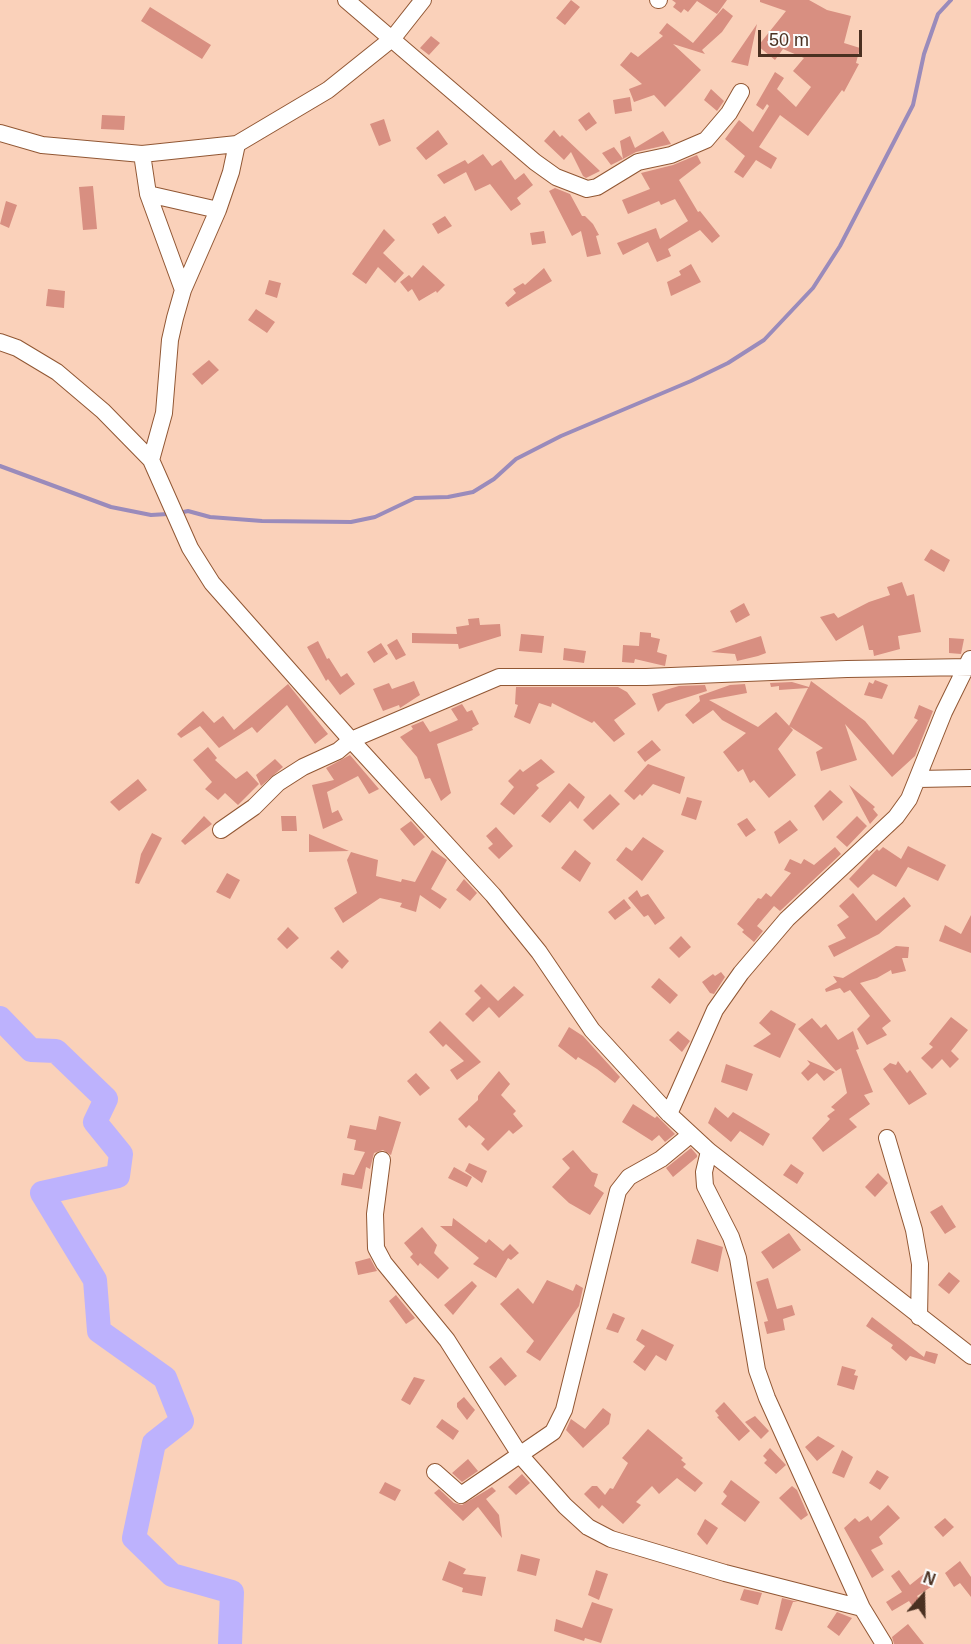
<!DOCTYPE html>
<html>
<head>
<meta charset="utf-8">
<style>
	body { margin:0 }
	#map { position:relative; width:971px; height:1644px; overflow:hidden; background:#fad1ba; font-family:Helvetica,sans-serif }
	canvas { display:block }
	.north { position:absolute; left:893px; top:1566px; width:60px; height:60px; -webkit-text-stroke:4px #fcfcfc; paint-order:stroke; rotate:20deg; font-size:16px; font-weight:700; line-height:24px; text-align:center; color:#4a3021 }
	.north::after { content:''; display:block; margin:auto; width:21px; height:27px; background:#4a3021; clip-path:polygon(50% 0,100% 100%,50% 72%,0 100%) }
	.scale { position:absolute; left:758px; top:30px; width:104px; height:27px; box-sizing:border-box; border:3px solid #4a3021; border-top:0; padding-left:8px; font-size:18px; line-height:21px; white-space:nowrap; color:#4a3021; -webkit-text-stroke:4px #fcfcfc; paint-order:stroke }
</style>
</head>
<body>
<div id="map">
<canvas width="971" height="1644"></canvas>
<div class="north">N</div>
<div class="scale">50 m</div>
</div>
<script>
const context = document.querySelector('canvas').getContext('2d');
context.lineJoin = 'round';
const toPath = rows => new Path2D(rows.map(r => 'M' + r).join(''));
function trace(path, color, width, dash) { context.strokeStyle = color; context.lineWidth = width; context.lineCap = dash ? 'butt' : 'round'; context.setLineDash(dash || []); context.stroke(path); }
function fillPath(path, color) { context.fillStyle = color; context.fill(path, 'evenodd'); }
const stream = toPath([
	[0,466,111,507,151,515,168,514],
	[179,513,188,511,210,517,262,521,351,522,375,517,415,498,448,497,473,492,494,479,516,459,561,436,691,381,728,363,764,340,813,288,840,246,913,105,924,54,938,14,951,0]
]);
const river = toPath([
	[0,1018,31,1050,56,1051,106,1099,95,1122,121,1154,118,1176,42,1193,95,1280,99,1331,165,1378,182,1421,154,1443,134,1538,172,1575,232,1592,230,1644]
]);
const building = toPath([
	[571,0,580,7,565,25,556,18],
	[672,0,727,0,717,14,697,1,688,12,684,9,681,13,673,7,676,3],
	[760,0,809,0,827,10,851,16,844,43,860,48,856,63,859,64,844,92,842,90,808,136,780,115,759,147,777,158,771,169,756,160,743,178,734,172,745,156,725,139,739,120,753,132,769,106,767,104,763,110,756,105,775,72,784,78,777,89,796,107,811,87,793,71,804,58,783,49,775,60,758,46,786,11,760,2],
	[150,7,211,45,202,59,141,21],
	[723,8,733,16,722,32,702,50,705,54,673,44,701,70,682,90,665,107,654,95,634,102,629,89,642,84,620,65,631,52,638,57,663,36,659,33,667,23,693,43],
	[757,24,748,66,731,62],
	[431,36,440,43,429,55,420,48],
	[711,89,724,101,717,111,704,100],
	[630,97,632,111,615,114,613,100],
	[589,112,597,123,586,131,578,120],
	[102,115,125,116,124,130,101,129],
	[384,119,391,141,379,146,370,124],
	[438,130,448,144,426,160,416,148],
	[554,130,560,137,562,135,600,171,586,178,583,176,571,152,564,160,544,141],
	[663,131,671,144,636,152,623,159,620,141,630,136,635,148],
	[614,147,623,159,611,165,602,153],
	[483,154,492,166,501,160,515,180,524,173,533,185,517,198,521,204,511,211,490,184,475,191,466,172,444,184,437,175,465,160,468,164],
	[697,155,701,163,679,180,698,212,700,211,720,236,712,243,700,230,668,249,671,256,657,262,648,242,623,255,617,243,656,228,660,239,688,221,675,199,661,205,659,201,628,214,622,200,650,189,641,173,673,165],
	[93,186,97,229,83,230,79,187],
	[555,188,570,194,582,216,585,216,593,224,599,235,596,236,601,254,587,257,581,231,572,236,549,191],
	[6,201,17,205,9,228,0,224],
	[445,216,452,226,438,234,432,224],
	[384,229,395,240,383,253,404,273,395,283,378,267,366,284,352,274],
	[544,231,546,243,532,245,530,233],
	[691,264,701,282,671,296,667,282,681,275,679,271],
	[423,265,445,285,437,293,436,291,419,301,412,289,408,292,400,282,409,275,412,278],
	[544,268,552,281,508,307,505,303,516,293,513,289,523,283,525,285],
	[269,280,281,283,277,298,265,294],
	[48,289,65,291,64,308,46,306],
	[256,309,275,322,267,333,248,320],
	[209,360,219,370,202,385,192,374],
	[931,549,950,560,944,572,924,560],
	[902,582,907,596,914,594,921,632,898,636,900,649,874,656,873,650,869,650,863,625,836,641,820,617,834,613,838,618,869,602,890,595,887,587],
	[744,603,750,615,736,623,730,611],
	[479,618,480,625,500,624,501,636,459,649,458,644,412,643,412,633,457,634,456,627,469,625,468,619],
	[640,632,651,633,651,637,660,639,657,652,667,655,665,666,635,659,634,663,622,662,623,645,639,646],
	[521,634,544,636,542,653,519,651],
	[761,636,766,653,758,656,737,661,735,654,711,652],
	[949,638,964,639,961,654,949,653],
	[397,639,406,655,396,660,387,645],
	[318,641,327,659,329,658,341,677,347,673,355,684,340,695,328,679,326,681,307,647],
	[381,643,388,654,374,663,367,652],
	[564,648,586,651,584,663,563,660],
	[875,680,888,685,882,699,864,695,869,682,873,684],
	[414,681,420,695,400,708,399,705,383,711,373,689,389,683,392,689],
	[811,681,865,721,893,755,918,720,914,718,919,705,933,711,915,756,892,777,845,724,857,760,821,771,816,752,823,748,789,726,808,688,779,690,779,686,771,687,770,683,792,682,809,687],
	[288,684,328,734,315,744,287,705,257,733,252,727,219,748,200,726,181,738,177,734,203,711,214,723,223,716,234,730],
	[745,684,747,693,709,700,758,727,776,712,793,730,778,749,796,775,769,798,754,780,750,783,743,769,738,772,723,752,746,733,722,720,713,710,693,724,685,715,700,701,699,696,730,685],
	[705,685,707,691,666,704,658,712,652,694,679,686],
	[516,687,618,687,627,692,636,704,614,720,625,734,614,742,594,721,592,723,552,703,551,707,539,703,530,724,514,717,518,705,515,704],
	[462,704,467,712,472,710,479,724,472,728,473,730,437,744,451,793,441,801,430,778,425,779,417,757,400,737,413,729,411,726,423,721,430,732,449,724,458,720,451,709],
	[652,740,661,750,645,762,637,752],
	[208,747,217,758,215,760,236,779,247,771,259,784,238,805,225,793,218,800,205,789,212,782,193,760],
	[350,755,379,789,369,794,358,776,327,792,332,813,338,810,343,820,323,829,312,785,334,780,326,768],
	[275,759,283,767,261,786,256,775],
	[541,759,555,772,536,785,539,788,514,815,500,804,514,787,508,781,520,769,523,772],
	[648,764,685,777,680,794,653,784,642,796,640,794,634,800,624,791],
	[138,779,147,790,119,811,110,802],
	[569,783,585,797,578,809,570,801,550,823,541,816],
	[849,785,875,807,873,809,878,815,870,824],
	[830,790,843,802,823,821,814,806],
	[610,794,620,804,593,830,583,820],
	[687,797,702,801,696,820,681,815],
	[204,816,212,824,185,845,181,841],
	[281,816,296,816,297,831,282,831],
	[857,816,867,826,847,847,836,837],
	[747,818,756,830,746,837,737,824],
	[790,820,798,830,779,844,774,832],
	[411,821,425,837,414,846,400,829],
	[496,827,513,846,499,859,488,848,493,844,486,836],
	[152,833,162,838,139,884,135,883,141,854],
	[309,834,349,851,309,852],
	[643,837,664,851,642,881,616,860,626,847,632,851],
	[908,846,946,865,938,881,908,867,896,887,873,874,858,888,849,879,877,849,879,851,883,847,901,859],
	[835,847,841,854,780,911,774,906,757,926,763,931,754,942,742,932,744,930,737,924,758,898,761,899,766,893,771,897,791,873,784,870,790,859,801,864,804,859,814,865],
	[432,850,447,860,431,889,447,899,440,909,420,895,416,912,400,907,402,903,380,898,343,923,334,908,357,893,347,860,351,852,378,860,376,876,401,882,402,879,415,882],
	[575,850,591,863,580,882,561,868],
	[227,873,240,880,230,899,216,892],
	[464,879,477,893,470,901,456,890],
	[637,890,641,897,648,894,665,918,655,925,648,915,644,917,628,898],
	[853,893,876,921,904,897,911,906,879,934,834,957,828,946,846,938,837,925,849,917,839,906],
	[624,899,631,908,615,920,608,912],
	[971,915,971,953,939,941,945,925,961,934],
	[288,927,299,938,287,949,277,939],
	[681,936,691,947,679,958,669,948],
	[896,946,909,947,908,958,902,958,906,971,892,974,891,970,877,978,860,983,891,1021,882,1028,887,1035,867,1045,857,1029,870,1016,850,990,844,993,840,988,826,992,825,989,837,982,833,976,843,978],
	[338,950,349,961,342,969,330,958],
	[721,972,725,977,714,994,710,993,702,982,713,974,715,976],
	[659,978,678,995,670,1004,651,987],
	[481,984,498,1001,514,986,524,995,499,1018,489,1007,473,1022,465,1014,481,998,474,991],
	[771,1010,796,1024,780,1058,753,1046,771,1034,759,1023],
	[951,1017,968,1030,951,1051,959,1059,950,1068,942,1059,932,1069,921,1058,933,1047,929,1044],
	[812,1018,821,1028,826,1024,838,1040,853,1031,859,1049,856,1050,873,1092,864,1095,870,1104,849,1119,857,1127,823,1152,812,1138,830,1119,827,1116,835,1110,831,1107,847,1093,841,1068,836,1071,798,1029],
	[440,1021,481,1062,457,1080,450,1070,464,1061,446,1044,443,1047,429,1032],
	[569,1027,583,1036,620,1077,615,1083,597,1069,578,1057,576,1060,558,1046],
	[678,1031,690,1041,682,1052,669,1040],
	[807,1060,823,1067,835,1072,824,1081,817,1073,808,1081,801,1073,810,1064],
	[898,1061,907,1073,910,1070,927,1094,909,1105,883,1069,890,1063,896,1065],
	[726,1064,753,1074,747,1091,721,1082],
	[499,1071,510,1084,501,1095,516,1111,513,1114,523,1126,513,1134,509,1130,488,1151,481,1144,485,1139,469,1125,466,1128,458,1119,478,1100,478,1096],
	[416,1073,430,1088,420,1096,407,1081],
	[633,1104,655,1118,657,1116,675,1134,665,1142,659,1135,652,1141,622,1122],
	[715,1107,728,1118,733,1112,770,1134,763,1146,740,1131,731,1142,708,1123],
	[379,1116,401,1122,391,1155,383,1150,374,1153,370,1169,366,1167,362,1189,341,1185,343,1173,354,1175,365,1152,354,1150,356,1140,347,1138,350,1125,376,1130],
	[691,1148,697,1155,697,1157,673,1177,666,1168],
	[573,1150,592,1172,598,1174,594,1186,604,1193,590,1215,569,1203,552,1187,570,1168,562,1159],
	[469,1163,487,1171,482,1183,465,1171],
	[791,1164,804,1173,797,1184,783,1175],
	[454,1167,472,1177,467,1187,448,1178],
	[878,1173,888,1183,875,1197,865,1187],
	[942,1205,956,1227,945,1234,930,1212],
	[453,1218,486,1243,489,1239,503,1251,510,1244,519,1253,511,1260,508,1258,496,1278,473,1264,479,1258,440,1226,452,1226],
	[422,1227,437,1245,434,1253,449,1268,438,1279,420,1263,418,1266,410,1257,413,1254,404,1243],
	[789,1233,801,1250,773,1269,761,1252],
	[697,1239,723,1247,718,1272,691,1263],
	[370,1258,377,1271,358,1275,355,1262],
	[949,1272,960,1281,949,1294,938,1285],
	[768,1278,777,1309,792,1305,795,1315,783,1319,785,1330,767,1334,764,1322,768,1321,756,1282],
	[547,1280,573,1291,576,1284,583,1288,579,1306,540,1361,526,1352,534,1341,500,1304,518,1288,533,1304],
	[472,1281,477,1286,453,1315,444,1305],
	[396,1295,415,1318,406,1324,389,1301],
	[613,1313,625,1318,618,1333,606,1329],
	[872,1317,924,1357,926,1351,938,1354,935,1364,910,1356,906,1361,891,1348,893,1345,866,1326],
	[642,1329,674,1345,666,1361,656,1355,645,1371,633,1362,645,1346,636,1340],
	[501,1357,517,1376,505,1386,489,1367],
	[842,1366,856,1370,854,1375,858,1376,854,1390,837,1385],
	[414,1377,425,1380,410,1405,401,1400],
	[464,1397,475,1410,467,1420,457,1407,457,1403],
	[724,1402,750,1431,739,1441,717,1417,719,1416,715,1411],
	[603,1408,611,1414,609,1424,583,1448,566,1430,571,1419,585,1429],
	[755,1416,769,1431,761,1439,745,1422],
	[442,1419,459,1431,453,1440,436,1427],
	[648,1429,683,1458,681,1460,686,1464,683,1467,703,1483,695,1492,677,1478,659,1494,652,1486,636,1502,641,1505,623,1524,602,1505,599,1509,584,1494,592,1486,597,1486,605,1495,610,1488,613,1489,628,1463,622,1458],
	[818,1436,835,1446,817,1461,805,1447],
	[770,1448,786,1465,776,1474,764,1463,767,1460,763,1456],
	[842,1450,853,1457,844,1478,832,1473],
	[468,1459,478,1471,462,1482,452,1473],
	[877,1470,889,1477,880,1490,869,1483],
	[522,1474,530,1483,516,1495,508,1487],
	[731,1480,760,1502,745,1522,721,1504,727,1496,723,1492],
	[385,1482,401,1490,395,1501,379,1493],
	[792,1486,797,1490,808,1515,801,1520,779,1498],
	[492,1487,496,1491,486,1499,499,1515,502,1538,478,1507,463,1521,434,1493,439,1489,454,1503,462,1505],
	[888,1505,900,1518,879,1537,883,1544,871,1550,884,1570,872,1578,844,1528,855,1518,859,1522,868,1516,871,1521],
	[945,1518,954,1527,943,1537,934,1527],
	[705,1519,718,1528,707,1545,697,1534],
	[521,1554,540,1559,536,1576,517,1571],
	[449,1561,466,1569,463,1574,486,1577,482,1596,462,1592,463,1588,442,1580],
	[960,1561,971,1577,971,1597,960,1583,954,1587,945,1573],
	[596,1570,608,1574,599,1600,588,1595],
	[899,1570,910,1585,925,1573,934,1585,917,1596,921,1602,913,1607,909,1601,892,1611,886,1602,902,1592,891,1576],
	[744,1589,762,1593,758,1605,740,1600],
	[782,1598,798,1602,793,1602,782,1631,775,1629],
	[592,1602,613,1609,601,1643,585,1638,584,1641,554,1631,556,1619,582,1628],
	[837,1612,852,1618,839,1636,827,1627],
	[908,1624,924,1644,894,1644,892,1637]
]);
const minor = toPath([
	[346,0,535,162,556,177,587,189,597,187,638,162,671,155,706,140,729,113,741,92],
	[658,0,659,0],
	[0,133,42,145,142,154,237,144,328,90,393,38,423,0],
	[142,154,148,194,183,290],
	[148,194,218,210],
	[0,342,17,348,57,372,103,411,151,460,190,548,212,583,351,740,493,895,539,952,592,1030,669,1114,709,1151,971,1356],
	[151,460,164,413,170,340,175,318,183,290,218,210,231,172,237,144],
	[918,779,971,778],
	[221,830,254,807,278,783,303,767,338,751,351,740,499,677,646,677,847,669,971,667],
	[669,1114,715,1010,741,973,787,919,896,817,909,799,944,712,970,659],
	[887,1138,914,1230,920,1264,919,1317],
	[709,1151,704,1172,705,1186,731,1237,738,1258,757,1370,767,1398,862,1608,884,1644],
	[382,1160,375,1214,376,1248,384,1263,447,1340,520,1455,565,1506,588,1527,611,1539,725,1573,862,1608],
	[435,1472,461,1495,553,1432,564,1410,618,1191,629,1177,661,1159,690,1135]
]);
trace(stream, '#9a8bbb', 4);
trace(river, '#bdb2fd', 24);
fillPath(building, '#d88f81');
trace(minor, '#915734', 18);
trace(minor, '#fff', 16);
</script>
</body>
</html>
